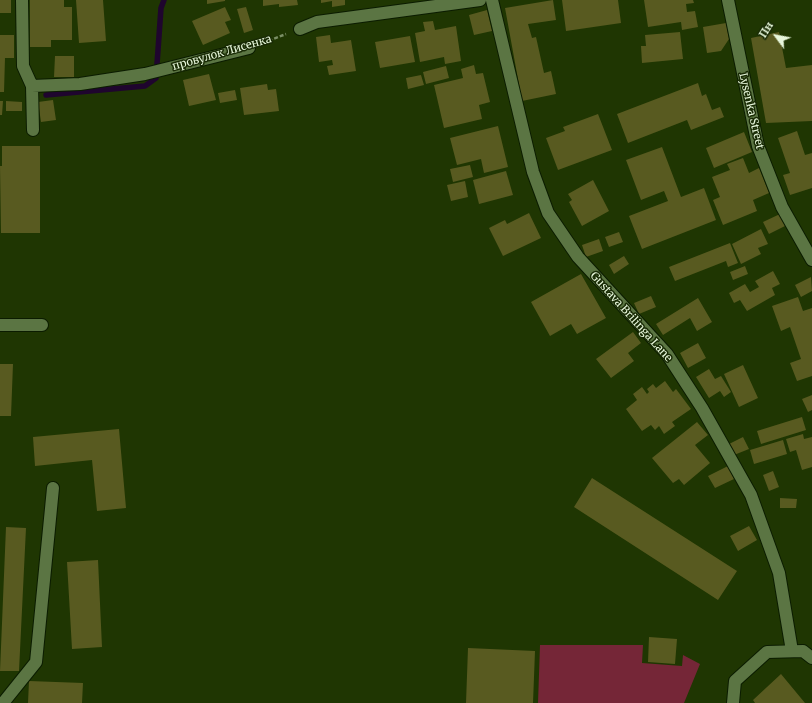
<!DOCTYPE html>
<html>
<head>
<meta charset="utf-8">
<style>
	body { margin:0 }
	#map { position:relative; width:812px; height:703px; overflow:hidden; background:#1f3602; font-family:Merriweather,serif }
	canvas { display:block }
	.north { position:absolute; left:756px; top:16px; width:40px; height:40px; -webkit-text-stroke:3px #192b05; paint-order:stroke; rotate:302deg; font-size:11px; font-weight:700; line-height:16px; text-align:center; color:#e7f7db }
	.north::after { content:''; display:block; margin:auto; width:14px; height:18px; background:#e7f7db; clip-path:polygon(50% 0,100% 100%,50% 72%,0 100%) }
</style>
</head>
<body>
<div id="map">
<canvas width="812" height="703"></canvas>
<div class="north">Пн</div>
</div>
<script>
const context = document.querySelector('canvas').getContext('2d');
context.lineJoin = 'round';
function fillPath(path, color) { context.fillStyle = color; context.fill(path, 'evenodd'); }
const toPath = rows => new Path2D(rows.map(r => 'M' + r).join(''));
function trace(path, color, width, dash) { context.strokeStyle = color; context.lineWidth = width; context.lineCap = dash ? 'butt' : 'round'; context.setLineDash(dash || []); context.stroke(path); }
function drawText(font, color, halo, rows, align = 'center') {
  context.font = font + ' Merriweather,serif'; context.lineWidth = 3; context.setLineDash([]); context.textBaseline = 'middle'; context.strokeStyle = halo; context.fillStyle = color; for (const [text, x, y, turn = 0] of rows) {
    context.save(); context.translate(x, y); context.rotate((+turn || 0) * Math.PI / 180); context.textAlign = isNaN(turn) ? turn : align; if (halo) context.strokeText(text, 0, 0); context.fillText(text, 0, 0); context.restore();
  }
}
const green = toPath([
	[540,645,643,645,642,663,682,666,683,655,700,664,684,703,538,703]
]);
const stream = toPath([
	[46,95,145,86,156,78,161,8,164,0]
]);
const building = toPath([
	[0,0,11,0,11,13,0,13],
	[30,0,64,0,64,7,72,7,72,40,51,40,51,47,30,47],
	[76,0,103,0,106,41,79,43],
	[207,0,225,0,225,1,207,4],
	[263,0,297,0,298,5,279,7,279,4,263,6],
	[321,0,345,0,345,5,332,7,332,1,321,3],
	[553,0,556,20,528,24,532,38,536,37,544,73,551,71,556,94,522,101,505,8],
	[562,0,618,0,621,23,566,31],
	[644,0,693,0,694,3,686,4,687,12,695,11,698,27,682,30,681,22,648,27],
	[225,7,231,20,225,22,230,33,203,45,192,21],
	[246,7,253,30,244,33,237,9],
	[487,10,492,31,474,35,469,15],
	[433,21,435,30,456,26,461,61,445,64,444,57,420,62,415,33,425,31,423,22],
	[726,23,729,39,721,51,707,53,703,27],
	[680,32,683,59,642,63,641,46,646,46,645,35],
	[779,32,786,68,812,65,812,121,766,123,751,38],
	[0,35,14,35,14,58,5,58,4,92,0,92],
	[330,35,331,43,351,40,356,71,329,75,327,66,333,65,332,60,319,62,316,37],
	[410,36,415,62,380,68,375,42],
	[55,56,74,56,74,77,54,77],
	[474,65,476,74,483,73,490,102,479,105,482,119,444,128,434,85,463,78,461,69],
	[446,66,449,78,426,84,423,72],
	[209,74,216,100,189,106,183,80],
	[421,75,424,85,408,89,406,78],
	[698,83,702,96,706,94,712,110,720,107,724,117,691,130,687,120,628,143,617,114],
	[267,84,268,90,276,89,279,111,244,115,240,88],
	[235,90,237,100,220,103,218,93],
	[53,100,56,120,41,122,38,102],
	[0,101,3,101,2,115,0,115],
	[6,101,22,102,22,111,6,111],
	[598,114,612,150,558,170,546,138,565,131,563,127],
	[498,126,508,167,484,173,481,159,457,165,450,138],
	[797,131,805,155,812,153,812,188,790,195,783,175,790,173,778,138],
	[744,132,752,152,714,168,706,148],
	[2,146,40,146,40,233,1,233,0,166,2,166],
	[662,147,681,197,704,188,716,220,642,249,629,216,668,201,664,191,641,200,626,160],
	[743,158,749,173,759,168,769,193,753,200,757,211,723,225,713,200,720,197,712,177,730,170,727,164],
	[470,165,473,177,453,182,450,169],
	[506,171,513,195,479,204,473,180],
	[593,180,609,211,582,226,569,202,572,200,568,194],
	[465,181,468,197,451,201,447,185],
	[529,213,541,238,503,256,489,228,505,220,507,224],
	[780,214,785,226,769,234,763,222],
	[761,229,768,244,758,248,761,254,741,264,732,244],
	[619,232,623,242,609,247,605,237],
	[599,239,603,251,586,257,582,245],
	[730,243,738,263,728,267,726,261,675,281,669,267],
	[624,256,629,264,614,274,609,265],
	[745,266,748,274,733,280,730,272],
	[773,271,780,284,772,288,775,295,747,311,740,300,734,303,729,293,745,284,750,292,759,287,755,281],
	[581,274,606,318,577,334,571,324,550,336,531,302],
	[811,277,812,291,801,297,795,285],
	[651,296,656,307,639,314,634,303],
	[798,297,803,311,812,308,812,376,797,381,790,363,801,359,790,327,781,331,772,306],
	[698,298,712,322,697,331,690,318,663,335,656,324],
	[633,332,641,343,628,353,634,361,611,378,596,359],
	[698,343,706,358,688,368,680,353],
	[0,364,13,364,11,416,0,416],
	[743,365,758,398,739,407,724,374],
	[709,369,715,379,721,376,731,392,724,397,720,391,709,398,696,377],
	[665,381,673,392,676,389,691,409,672,422,675,426,664,434,659,426,655,430,651,425,642,431,626,409,637,400,633,394,642,387,647,394,649,392,647,389,653,384,656,388],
	[812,395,812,410,808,412,802,399],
	[802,417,806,430,761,444,757,431],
	[697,422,708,435,695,445,710,463,684,485,679,479,673,483,652,458],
	[119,429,126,508,97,511,92,460,35,466,33,437],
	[803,434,804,439,812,437,812,467,802,470,796,450,790,452,786,439],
	[743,437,749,449,734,455,729,444],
	[783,440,787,454,754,464,750,450],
	[728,466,734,479,715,488,708,476],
	[773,471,779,487,769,491,763,475],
	[592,478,737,571,718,600,574,507],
	[780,498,797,499,796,508,780,508],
	[749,526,757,540,738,551,730,536],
	[6,527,26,528,19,671,0,671],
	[98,560,102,647,72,649,67,562],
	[649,637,677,639,675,664,648,662],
	[468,648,535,651,533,703,466,703],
	[781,674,805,703,755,703,753,700],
	[29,681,83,683,82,703,28,703]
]);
const path = toPath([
	[263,43,286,34]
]);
const minor = toPath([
	[22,0,23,66,32,86,33,130],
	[492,0,533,172,548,213,578,257,667,354,702,408,751,495,779,573,792,651],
	[728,0,758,146,782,207,812,260],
	[300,29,317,22,480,0],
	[32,86,80,84,145,74,249,48],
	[0,325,42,325],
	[3,703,36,662,53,488],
	[733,703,735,681,767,652,803,651,812,658]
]);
const streetNames = [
	["провулок Лисенка",222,53,-16],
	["Lysenka Street",751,111,77],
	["Gustava Brilinga Lane",631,317,48]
];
fillPath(green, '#752637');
trace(stream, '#1f052e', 5.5);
fillPath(building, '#585a20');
trace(minor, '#0b1c00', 14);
trace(path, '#7a8e65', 2.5, [4, 2]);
trace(minor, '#5b7543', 12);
drawText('11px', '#e7f7db', '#192b05', streetNames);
</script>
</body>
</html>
